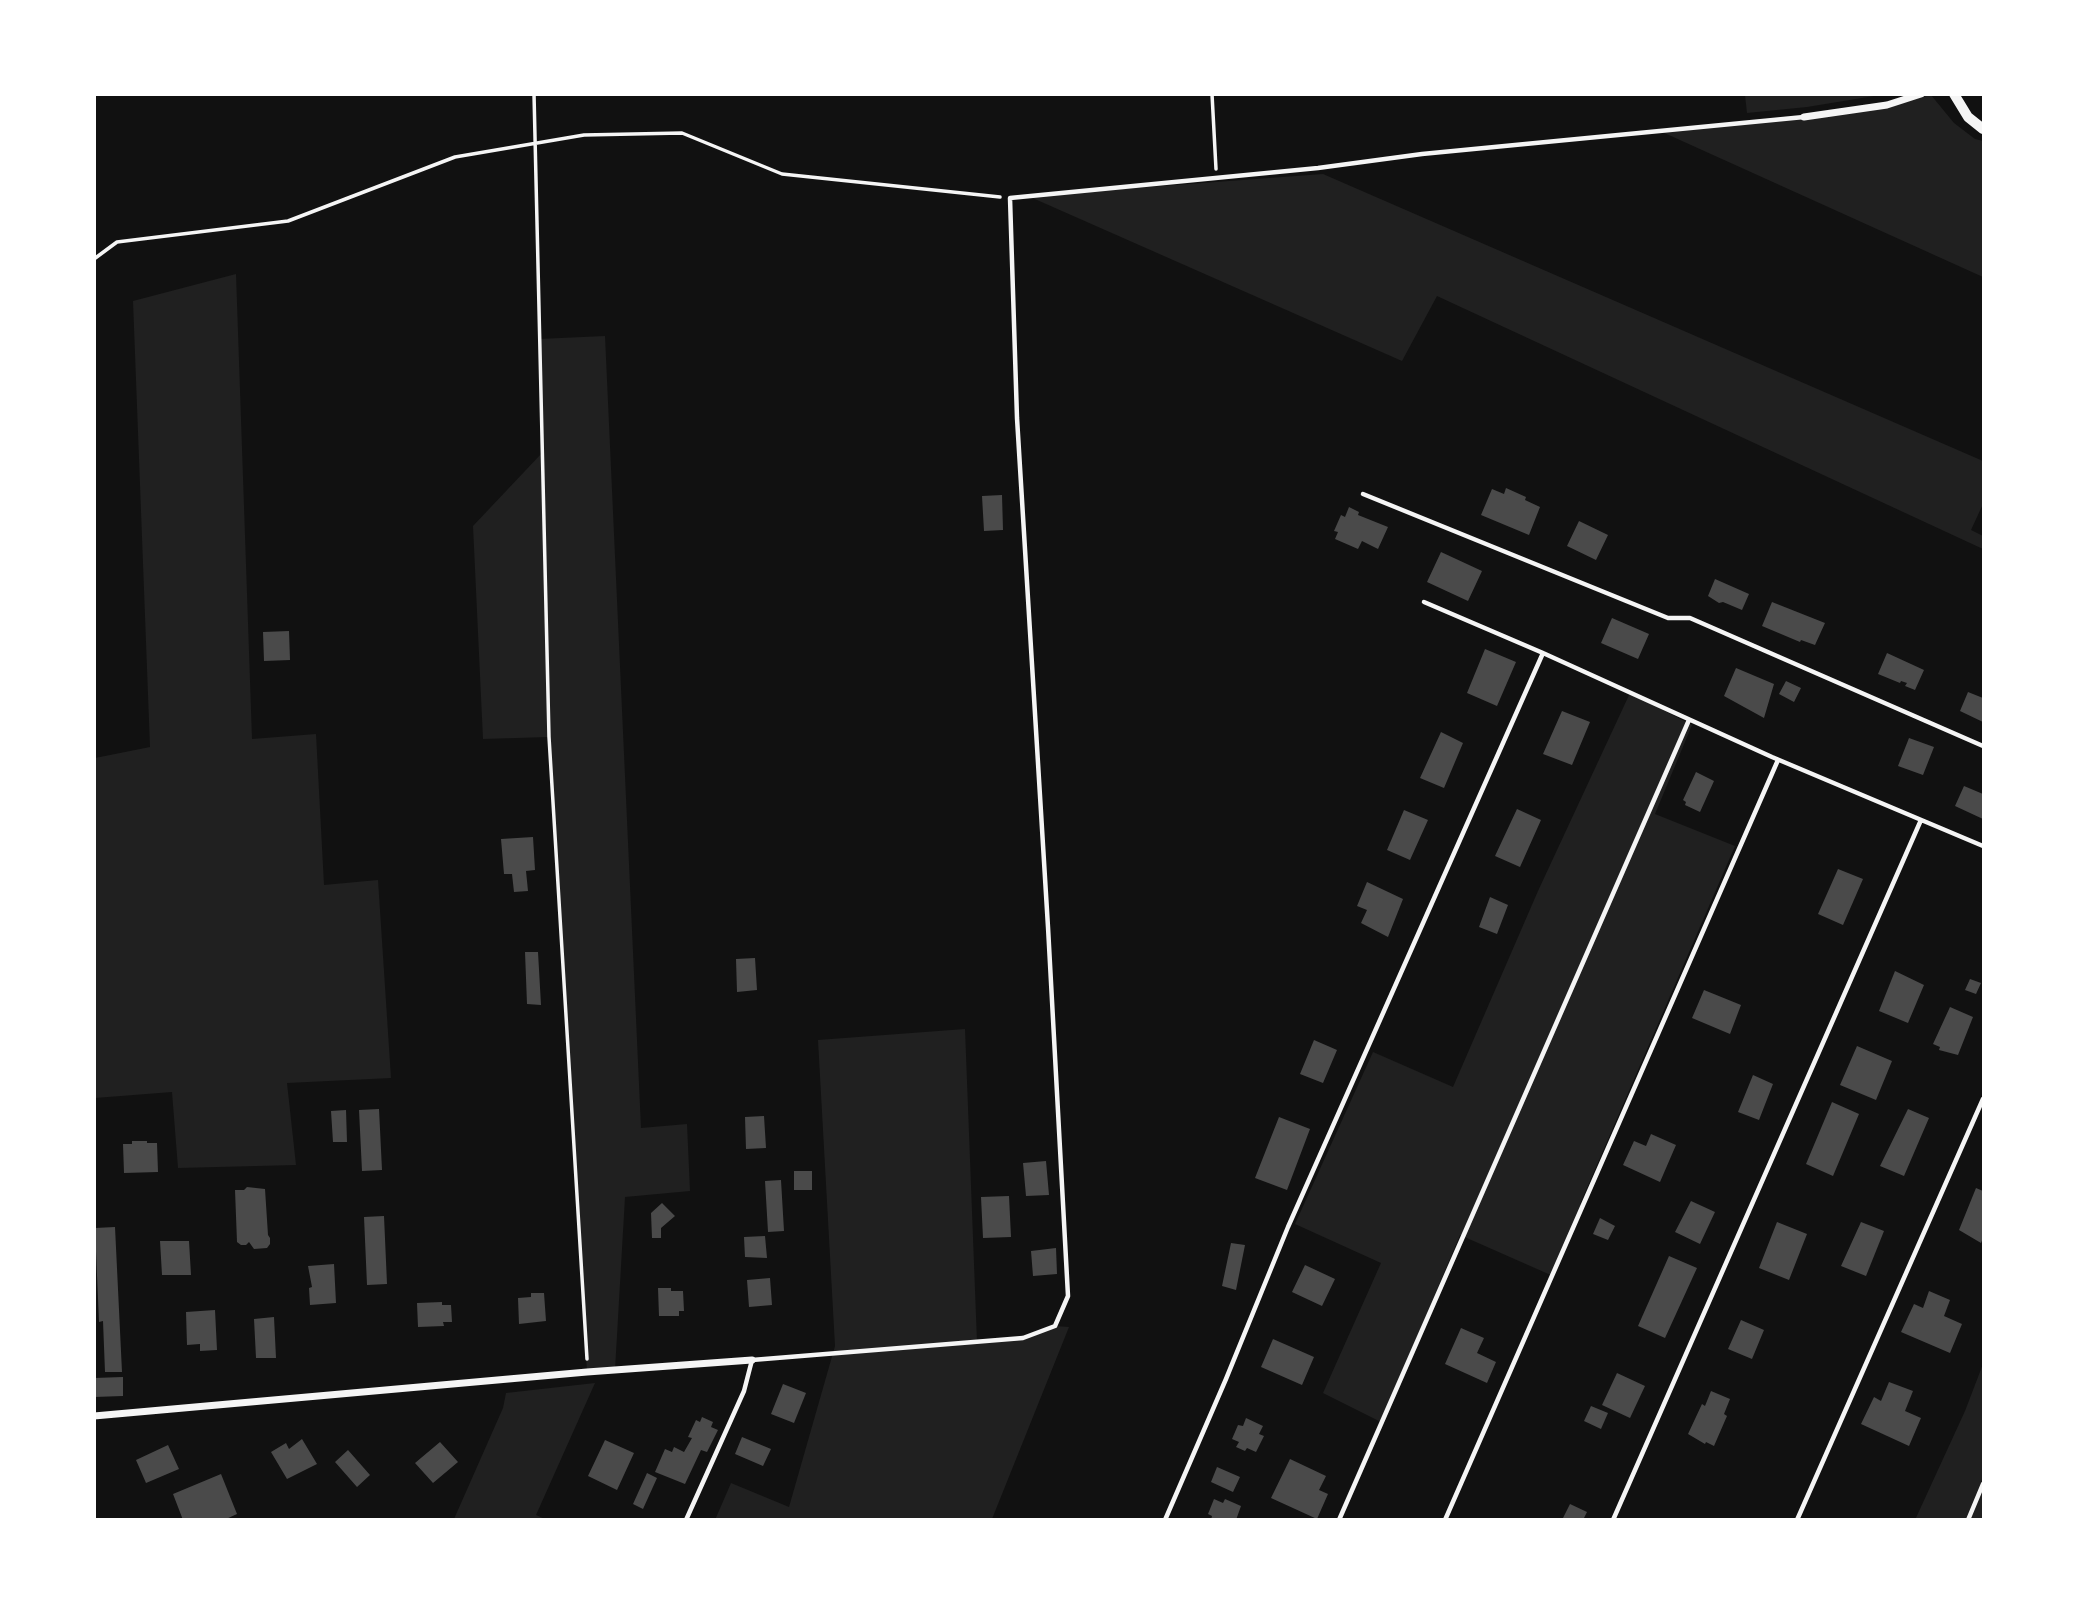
<!DOCTYPE html>
<html>
<head>
<meta charset="utf-8">
<style>
	body { margin:0 }
	#map { position:relative; width:2078px; height:1614px; overflow:hidden; background:#111; font-family:"Fira Sans",sans-serif }
	canvas { display:block }
	.frame { position:absolute; inset:0; border:96px solid #fff; pointer-events:none }
</style>
</head>
<body>
<div id="map">
<canvas width="2078" height="1614"></canvas>
<div class="frame"></div>
</div>
<script>
const context = document.querySelector('canvas').getContext('2d');
context.lineJoin = 'round';
function fillPath(path, color) { context.fillStyle = color; context.fill(path, 'evenodd'); }
const toPath = rows => new Path2D(rows.map(r => 'M' + r).join(''));
function trace(path, color, width, dash) { context.strokeStyle = color; context.lineWidth = width; context.lineCap = dash ? 'butt' : 'round'; context.setLineDash(dash || []); context.stroke(path); }
const green = toPath([
	[1745,95,1745,94,1880,95,1807,107,1747,113],
	[1921,95,1931,95,1954,123,1975,139,1983,141,1983,277,1660,131,1887,105],
	[1323,174,1983,461,1983,504,1971,530,1983,536,1983,549,1437,296,1402,361,1028,196],
	[236,274,252,739,316,734,324,885,378,880,391,1078,287,1083,296,1165,178,1168,172,1092,95,1098,95,758,150,747,133,301],
	[605,336,641,1128,687,1124,690,1191,625,1197,615,1370,587,1372,548,737,483,739,473,526,542,453,539,339],
	[1630,693,1692,725,1655,814,1735,846,1580,1204,1582,1206,1553,1276,1460,1235,1381,1422,1323,1393,1381,1263,1295,1224,1373,1052,1453,1087,1538,891],
	[965,1029,977,1342,1023,1338,1055,1326,1069,1327,992,1519,715,1520,731,1483,789,1507,835,1346,818,1040],
	[1983,1364,1983,1519,1915,1520,1965,1411],
	[595,1383,536,1515,545,1519,454,1519,503,1408,506,1393]
]);
const building = toPath([
	[1506,488,1526,497,1525,500,1540,507,1529,535,1481,515,1492,489,1504,494],
	[1002,495,1003,530,984,531,982,496],
	[1349,507,1359,512,1358,515,1388,527,1378,549,1362,541,1358,549,1335,539,1338,532,1334,531,1341,515,1345,517],
	[1579,521,1608,535,1596,560,1567,546],
	[1441,552,1482,571,1468,601,1427,582],
	[1715,579,1749,594,1742,610,1723,602,1719,603,1708,596],
	[1772,602,1825,623,1815,645,1801,640,1800,642,1762,626],
	[1612,618,1649,634,1638,659,1601,643],
	[289,631,290,660,264,661,263,632],
	[1485,649,1516,662,1497,706,1467,693],
	[1887,653,1924,670,1915,690,1905,686,1907,683,1901,681,1900,683,1878,674],
	[1736,668,1774,684,1764,718,1724,696],
	[1786,681,1801,688,1794,702,1779,694],
	[1968,692,1983,698,1983,722,1960,711],
	[1562,711,1590,722,1572,765,1543,754],
	[1441,732,1463,743,1444,788,1420,778],
	[1909,738,1934,747,1923,775,1898,766],
	[1696,772,1714,781,1700,812,1685,805,1686,802,1683,800],
	[1964,786,1983,794,1983,819,1955,806],
	[1517,809,1541,820,1520,867,1495,856],
	[1404,810,1428,820,1410,860,1387,850],
	[533,837,535,870,526,871,528,891,514,892,512,874,504,874,501,839],
	[1838,869,1863,879,1843,925,1818,914],
	[1367,882,1403,899,1388,937,1361,923,1367,910,1357,906],
	[1490,897,1508,905,1497,934,1479,927],
	[525,952,538,952,541,1005,527,1004],
	[755,958,757,990,737,992,736,959],
	[1895,971,1924,985,1908,1023,1879,1011],
	[1970,979,1981,983,1976,994,1965,990],
	[1704,990,1741,1005,1730,1034,1692,1018],
	[1950,1007,1973,1017,1958,1055,1939,1050,1940,1047,1933,1044],
	[1314,1040,1337,1050,1323,1083,1300,1074],
	[1857,1046,1892,1061,1876,1100,1840,1085],
	[1753,1075,1773,1084,1759,1120,1738,1112],
	[1832,1102,1859,1114,1833,1176,1806,1164],
	[379,1109,382,1170,362,1171,359,1110],
	[1908,1109,1929,1118,1904,1176,1880,1166],
	[346,1110,347,1142,333,1142,331,1111],
	[764,1116,766,1148,746,1149,745,1117],
	[1279,1117,1310,1129,1287,1190,1255,1178],
	[1651,1134,1676,1145,1660,1182,1623,1165,1634,1141,1646,1146],
	[132,1141,147,1141,147,1143,157,1143,158,1172,124,1173,123,1144,132,1144],
	[1046,1161,1049,1195,1026,1196,1023,1163],
	[794,1171,812,1171,812,1190,794,1190],
	[781,1180,784,1231,768,1232,765,1181],
	[247,1187,265,1189,268,1235,270,1238,270,1244,267,1248,254,1249,249,1242,246,1245,241,1245,237,1242,235,1190,244,1190],
	[1976,1188,1983,1191,1983,1238,1981,1243,1959,1230],
	[1009,1196,1011,1237,983,1238,981,1197],
	[1691,1201,1715,1212,1700,1244,1675,1232],
	[662,1203,675,1216,661,1228,661,1238,652,1238,651,1213],
	[384,1216,387,1284,367,1285,364,1217],
	[1600,1218,1615,1226,1608,1240,1593,1234],
	[1777,1222,1807,1234,1789,1280,1759,1268],
	[1861,1222,1884,1231,1866,1276,1841,1266],
	[115,1227,122,1372,105,1372,103,1321,99,1322,95,1228],
	[765,1236,767,1258,745,1257,744,1237],
	[160,1241,189,1241,191,1275,162,1275],
	[1231,1243,1245,1245,1236,1290,1222,1286],
	[1056,1248,1057,1274,1033,1276,1031,1251],
	[1669,1256,1697,1268,1665,1338,1638,1326],
	[334,1264,336,1303,310,1305,309,1288,312,1287,308,1266],
	[1305,1265,1335,1279,1322,1306,1292,1292],
	[770,1278,772,1305,749,1307,747,1280],
	[658,1288,671,1288,671,1291,683,1291,684,1311,679,1311,679,1316,659,1316],
	[1929,1291,1950,1300,1944,1316,1962,1324,1950,1353,1901,1332,1914,1304,1923,1308],
	[531,1293,544,1293,546,1321,519,1324,518,1298,531,1297],
	[442,1302,442,1305,451,1305,452,1322,443,1322,444,1326,418,1327,417,1303],
	[215,1310,217,1350,200,1351,200,1344,187,1345,186,1312],
	[274,1317,276,1358,256,1358,254,1319],
	[1741,1320,1764,1330,1752,1359,1728,1349],
	[1461,1328,1484,1338,1477,1353,1496,1362,1487,1383,1445,1364],
	[1273,1339,1314,1357,1302,1385,1261,1367],
	[1617,1373,1645,1386,1630,1418,1602,1405],
	[123,1377,123,1396,94,1397,94,1378],
	[1889,1382,1913,1391,1905,1411,1921,1418,1909,1446,1861,1424,1874,1397,1881,1401],
	[783,1384,806,1393,794,1423,771,1414],
	[1711,1391,1730,1399,1724,1414,1727,1416,1714,1446,1706,1442,1705,1444,1688,1434,1702,1404,1705,1406],
	[1591,1406,1608,1413,1601,1429,1584,1421],
	[702,1417,713,1422,711,1427,718,1430,707,1452,701,1450,685,1484,655,1472,665,1449,672,1452,674,1447,684,1452,692,1438,688,1437,696,1420,700,1422],
	[1246,1418,1263,1426,1259,1434,1264,1436,1256,1452,1247,1448,1245,1451,1236,1447,1239,1442,1232,1439,1238,1425,1243,1426],
	[742,1437,771,1449,763,1466,735,1454],
	[302,1439,317,1464,287,1479,271,1452,286,1443,289,1449],
	[605,1440,634,1453,617,1490,588,1476],
	[440,1442,458,1462,433,1483,415,1463],
	[168,1445,179,1469,146,1483,136,1460],
	[348,1450,370,1475,357,1487,335,1462],
	[1290,1459,1326,1476,1319,1490,1328,1494,1317,1519,1271,1498],
	[1217,1467,1240,1477,1233,1492,1211,1482],
	[647,1473,657,1478,643,1509,633,1504],
	[221,1474,237,1514,224,1520,183,1520,173,1494],
	[1214,1499,1223,1503,1225,1499,1241,1506,1236,1520,1211,1520,1212,1516,1208,1514],
	[1570,1504,1587,1512,1583,1520,1562,1520]
]);
const path = toPath([
	[534,94,549,737,587,1359],
	[1212,94,1216,169],
	[94,259,117,242,288,221,455,157,584,135,682,133,782,174,1000,197]
]);
const service = toPath([
	[1363,494,1668,618,1690,618,1983,746],
	[1424,602,1543,653,1772,757,1983,846],
	[686,1520,744,1391,752,1360,1023,1338,1055,1326,1068,1296,1048,927,1017,418,1010,198,1318,168,1422,154,1804,117],
	[1165,1520,1226,1379,1288,1227,1543,653],
	[1339,1520,1689,720],
	[1445,1520,1778,760],
	[1613,1520,1921,820],
	[1797,1520,1983,1099],
	[1968,1520,1983,1484]
]);
const minor = toPath([
	[1804,117,1887,105,1921,94],
	[94,1416,587,1372,752,1360]
]);
const tertiary = toPath([
	[1954,94,1968,117,1983,129]
]);
fillPath(green, '#202020');
fillPath(building, '#4a4a4a');
trace(path, '#f5f5f5', 3.5);
trace(service, '#f5f5f5', 4.5);
trace(minor, '#f5f5f5', 7);
trace(tertiary, '#f5f5f5', 10);
</script>
</body>
</html>
